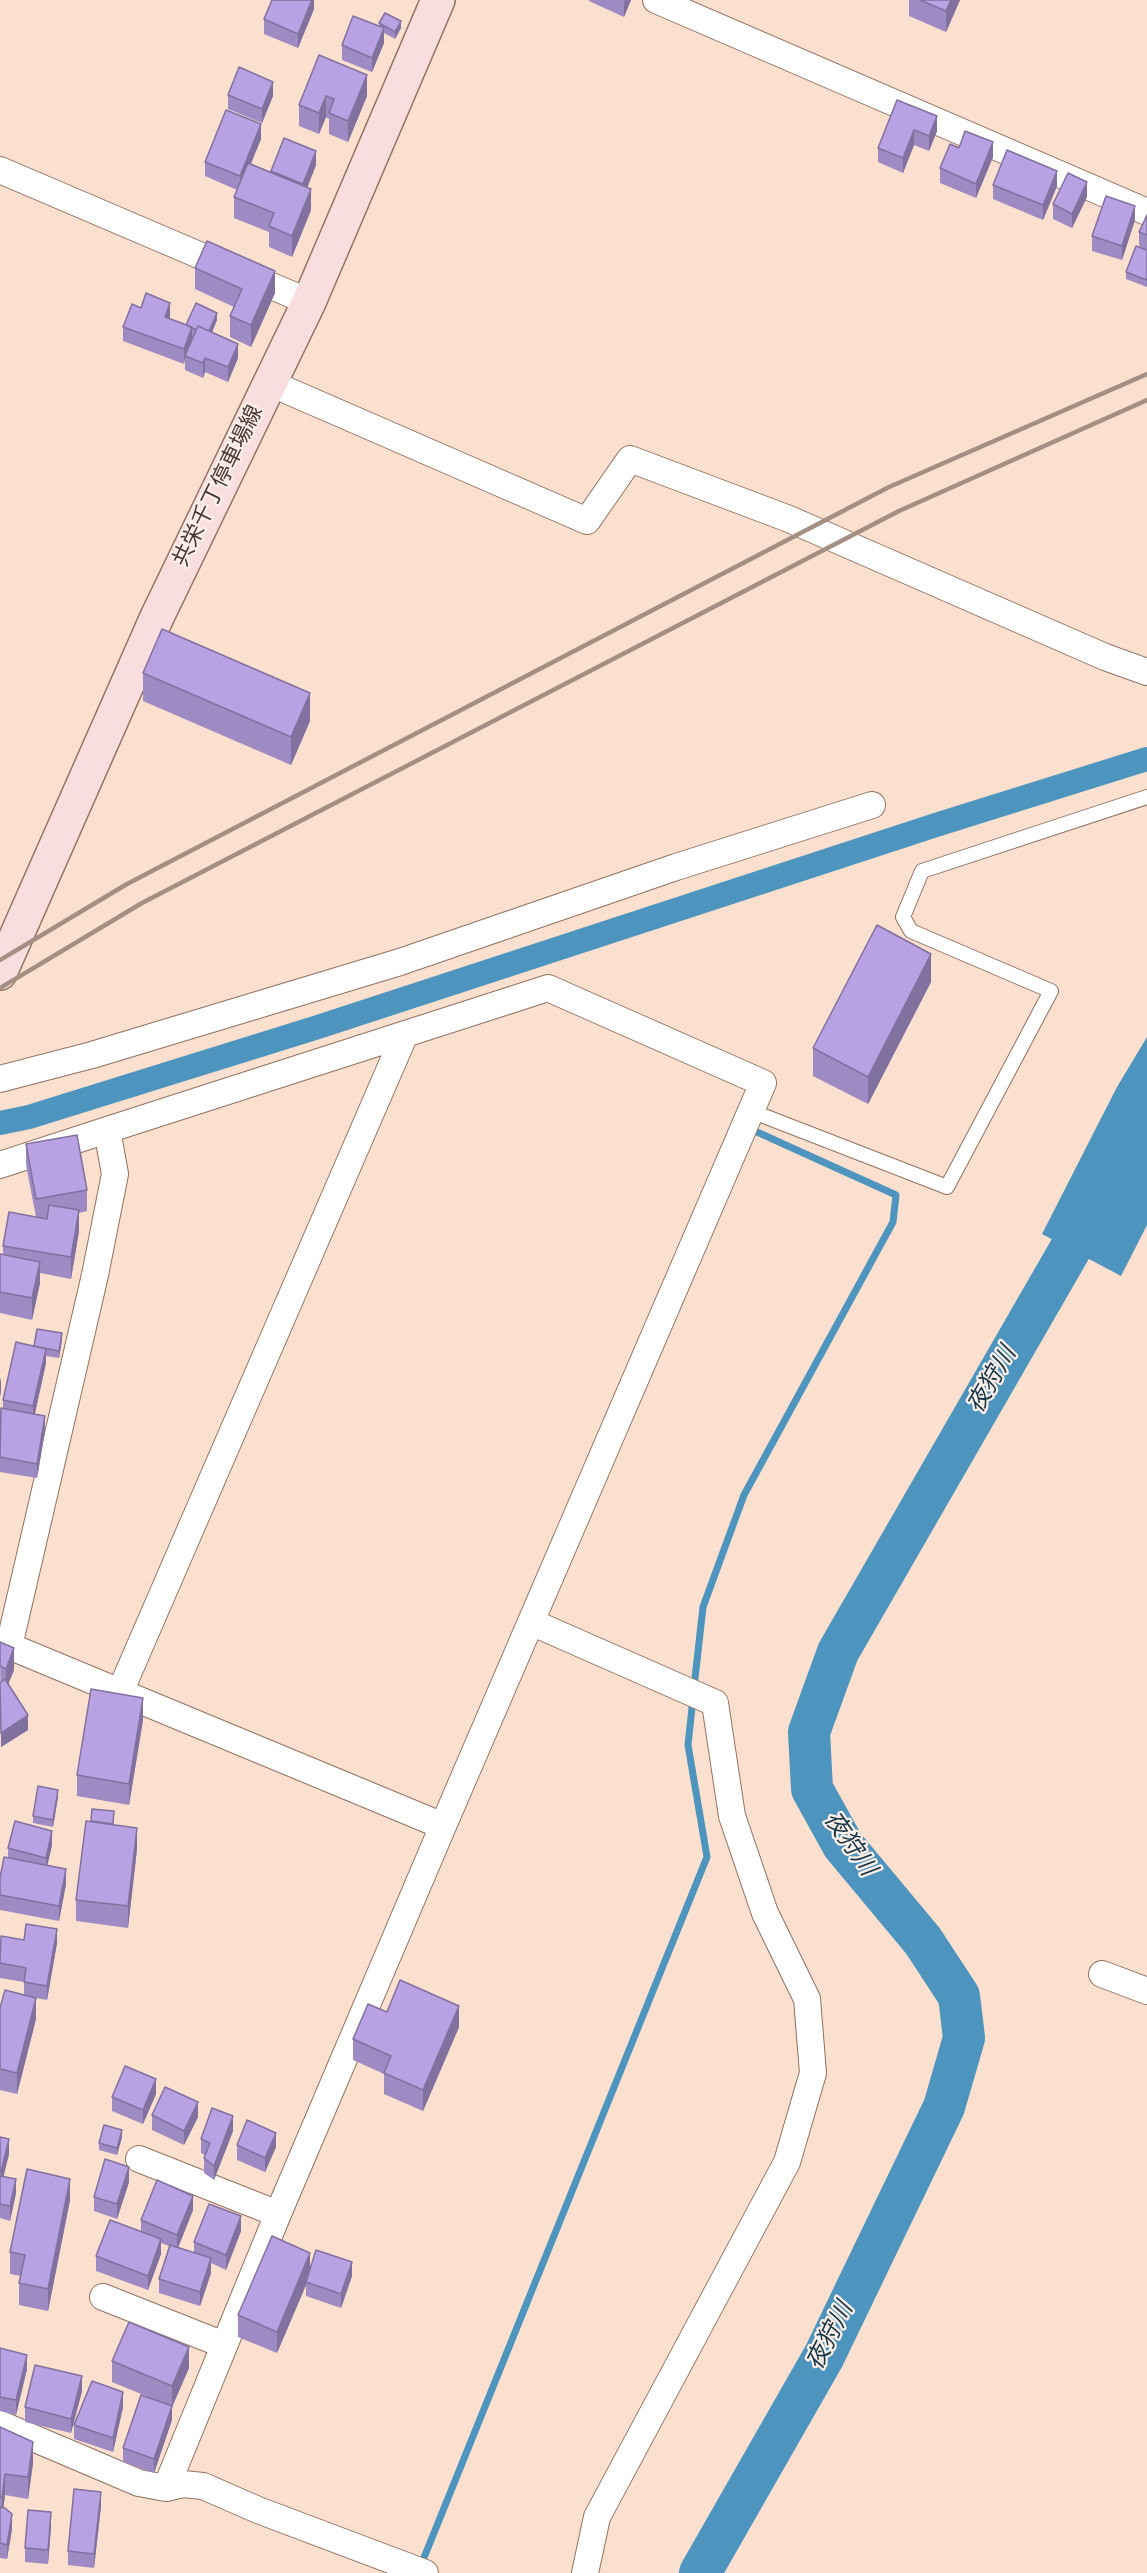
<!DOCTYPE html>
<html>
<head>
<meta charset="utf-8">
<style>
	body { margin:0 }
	canvas { display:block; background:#fbdfcf }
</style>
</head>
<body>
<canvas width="1147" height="2573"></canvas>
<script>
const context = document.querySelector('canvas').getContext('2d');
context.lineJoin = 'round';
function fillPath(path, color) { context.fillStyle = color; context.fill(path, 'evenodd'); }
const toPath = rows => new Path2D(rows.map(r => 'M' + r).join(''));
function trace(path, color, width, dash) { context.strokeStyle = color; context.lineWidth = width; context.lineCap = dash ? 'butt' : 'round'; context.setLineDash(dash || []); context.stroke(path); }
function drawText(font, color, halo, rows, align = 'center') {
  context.font = font + ' Spectral,"Noto Sans JP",serif'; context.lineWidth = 4.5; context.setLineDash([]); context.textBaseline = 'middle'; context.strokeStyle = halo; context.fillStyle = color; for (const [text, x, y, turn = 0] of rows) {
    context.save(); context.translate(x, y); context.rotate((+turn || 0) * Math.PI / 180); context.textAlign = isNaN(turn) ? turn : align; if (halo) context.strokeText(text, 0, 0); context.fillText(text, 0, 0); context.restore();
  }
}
const water = toPath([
	[1147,1037,1147,1225,1121,1276,1042,1234,1117,1087]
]);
const stream = toPath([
	[694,1687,703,1607,744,1495,893,1222,896,1195,757,1132],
	[421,2565,707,1857,688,1745,693,1698]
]);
const canal = toPath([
	[0,1123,29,1117,318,1027,939,824,1147,759]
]);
const river = toPath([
	[700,2573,824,2356,944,2107,964,2038,959,1996,923,1941,843,1845,812,1789,809,1732,838,1652,1147,1116]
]);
const service = toPath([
	[751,1111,947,1187,1051,991,911,931,903,917,922,871,1147,797]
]);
const minor = toPath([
	[656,0,1147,212],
	[0,170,309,302],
	[270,383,587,521,630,459,789,519,1105,657,1147,672],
	[0,1079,92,1055,400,962,676,867,872,805],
	[107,1130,548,988,763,1083,443,1826,278,2214,166,2488],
	[0,1165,107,1130,115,1174,95,1275,9,1646,443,1826],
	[531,1622,715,1703,732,1816,765,1913,807,1999,813,2073,787,2162,597,2517,585,2573],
	[120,1692,405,1034],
	[1102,1974,1147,1991],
	[139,2159,278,2214],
	[103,2297,224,2345],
	[0,2424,139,2483,166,2488,183,2484,203,2486,258,2510,425,2573]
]);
const secondary = toPath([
	[0,973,157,617,309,302,438,0]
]);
const rail = toPath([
	[0,960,127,884,889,487,1147,374],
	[0,988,142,903,899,511,1147,400]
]);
const wall = toPath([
	[314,0,314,9,298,48,264,34,264,19],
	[589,0,631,0,624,17,589,1],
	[909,0,960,0,946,32,909,16],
	[379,23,401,28,395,39,384,33,384,43,372,72,342,60,342,45,379,27],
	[367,75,367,96,348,142,329,134,329,119,326,117,319,134,299,126,299,105],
	[228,95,273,96,262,123,228,109],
	[897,100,937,131,929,151,914,145,903,173,878,162,878,148],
	[261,139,250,164,271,172,271,171,316,165,307,187,311,210,292,257,269,247,269,232,234,218,234,197,237,190,205,176,205,162],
	[959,148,993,157,976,198,940,183,940,168],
	[993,185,1057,186,1043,220,993,199],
	[1087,197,1072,228,1053,219,1053,204],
	[1147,215,1147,250,1139,246,1139,232],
	[1135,220,1122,260,1092,251,1092,236],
	[1147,250,1147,287,1126,279,1126,272],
	[195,268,275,293,251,347,230,337,230,316,234,307,195,289],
	[170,317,170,319,186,325,217,320,212,332,238,358,228,382,205,372,203,378,185,370,185,359,184,364,123,341,123,327],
	[143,673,310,721,291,765,143,701],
	[931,982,868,1104,813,1076,813,1048],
	[26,1144,87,1190,87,1211,79,1213,79,1231,71,1279,40,1273,40,1283,32,1320,0,1313,0,1254,3,1255,3,1246,36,1217,26,1165],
	[62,1340,59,1358,46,1356,46,1363,35,1414,45,1431,37,1478,0,1472,0,1412,3,1409,3,1400,34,1346],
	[0,1642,14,1670,8,1684,28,1730,1,1747],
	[143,1720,129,1805,77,1796,77,1775],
	[58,1797,53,1827,33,1823,33,1816],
	[114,1819,113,1825,137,1849,128,1928,76,1921,76,1900,91,1822],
	[52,1845,47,1865,66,1884,59,1921,0,1910,0,1878,8,1858,8,1848],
	[24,1940,57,1943,47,2000,36,1998,36,2019,17,2094,0,2090,0,2008,24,1995,24,1982,0,1978,0,1942],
	[387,2012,459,2027,423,2111,384,2094,384,2074,353,2060,353,2039],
	[156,2094,143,2124,112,2111,112,2097],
	[152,2115,198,2117,184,2145,152,2130],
	[233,2131,214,2180,204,2173,204,2158,205,2155,201,2153,201,2139],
	[0,2137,9,2154,3,2176,16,2193,10,2221,0,2218],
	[122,2137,117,2155,99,2150,99,2143],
	[237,2145,276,2147,265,2172,237,2160],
	[129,2182,117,2219,94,2211,94,2197],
	[70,2200,48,2311,19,2305,19,2283,21,2276,10,2274,10,2252],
	[193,2210,178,2248,194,2253,194,2242,241,2231,226,2270,211,2263,211,2273,200,2306,159,2293,159,2279,169,2246,161,2243,161,2254,148,2290,96,2271,96,2256,141,2232,141,2220],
	[310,2268,352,2276,341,2308,306,2296,306,2285,277,2353,238,2337,238,2315],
	[0,2348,27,2369,16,2415,0,2411],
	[112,2361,189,2368,172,2407,172,2420,154,2473,123,2462,123,2448,158,2401,112,2382],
	[82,2391,71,2433,25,2422,25,2407],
	[123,2407,113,2452,74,2439,74,2425],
	[0,2427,33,2463,28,2499,5,2495,3,2508,12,2529,7,2559,0,2558],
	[101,2506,94,2568,68,2565,68,2551],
	[51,2527,48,2564,25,2562,25,2548]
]);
const shadedWall = toPath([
	[312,0,314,0,314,9,298,48,298,34],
	[625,0,631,0,624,17,624,3],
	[951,0,960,0,946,32,946,11],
	[401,21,401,28,395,39,395,32],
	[384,28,384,43,372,72,372,58],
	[367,75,367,96,348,142,348,121],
	[273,82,273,96,262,123,262,109],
	[326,96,326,117,319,134,319,113],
	[937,116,937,131,929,151,929,136],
	[261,124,261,139,240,191,240,176],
	[914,130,914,145,903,173,903,158],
	[993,142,993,157,976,198,976,184],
	[316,151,316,165,303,199,303,184],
	[1057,171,1057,186,1043,220,1043,205],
	[1087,182,1087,197,1072,228,1072,214],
	[311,189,311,210,292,257,292,236],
	[1135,206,1135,220,1122,260,1122,246],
	[275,271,275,293,251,347,251,325],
	[170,303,170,317,165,331,165,317],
	[217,313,217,320,208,342,208,335],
	[192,327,192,342,185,356,184,364,184,349],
	[238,344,238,358,228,382,228,367],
	[205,358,205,372,203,378,203,363],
	[310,693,310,721,291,765,291,737],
	[931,954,931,982,868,1104,868,1077],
	[79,1210,79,1231,71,1279,71,1257],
	[40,1262,40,1283,32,1320,32,1298],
	[62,1333,62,1340,59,1358,59,1351],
	[46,1349,46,1363,33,1421,33,1406],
	[1,1377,1,1392,0,1397,0,1382],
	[45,1416,45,1431,37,1478,37,1464],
	[14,1648,14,1670,6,1690,6,1669],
	[143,1698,143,1720,129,1805,129,1784],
	[28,1715,28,1730,1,1747,1,1733],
	[58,1790,58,1797,53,1827,53,1820],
	[137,1828,137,1849,128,1928,128,1906],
	[52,1831,52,1845,46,1872,46,1858],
	[66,1869,66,1884,59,1921,59,1906],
	[57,1929,57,1943,47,2000,47,1986],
	[36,1998,36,2019,17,2094,17,2073],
	[459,2006,459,2027,423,2111,423,2090],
	[156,2079,156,2094,143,2124,143,2110],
	[198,2102,198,2117,184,2145,184,2131],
	[233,2116,233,2131,214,2180,214,2166],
	[122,2130,122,2137,117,2155,117,2148],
	[276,2133,276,2147,265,2172,265,2158],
	[9,2139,9,2154,1,2187,1,2172],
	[129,2167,129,2182,117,2219,117,2204],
	[16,2179,16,2193,10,2221,10,2206],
	[70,2179,70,2200,48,2311,48,2289],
	[193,2196,193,2210,177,2250,177,2235],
	[241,2216,241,2231,226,2270,226,2255],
	[161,2239,161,2254,148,2290,148,2276],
	[310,2253,310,2275,306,2282,306,2285,277,2353,277,2332],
	[211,2258,211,2273,200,2306,200,2292],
	[352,2262,352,2276,341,2308,341,2294],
	[189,2347,189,2368,172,2407,172,2386],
	[27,2355,27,2369,16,2415,16,2400],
	[82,2376,82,2391,71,2433,71,2419],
	[123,2392,123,2407,113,2452,113,2438],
	[172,2406,172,2420,154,2473,154,2459],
	[33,2442,33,2463,28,2499,28,2477],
	[5,2474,5,2495,2,2519,2,2498],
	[101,2492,101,2506,94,2568,94,2554],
	[51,2512,51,2527,48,2564,48,2550],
	[12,2514,12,2529,7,2559,7,2545]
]);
const building = toPath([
	[272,0,312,0,298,34,264,19,272,0],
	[920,0,951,0,946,11,920,0],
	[385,13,401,21,395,32,379,23,385,13],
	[353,16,384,28,372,58,342,45,353,16],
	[319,55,367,75,348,121,329,113,334,99,326,96,319,113,299,105,319,55],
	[239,67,273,82,262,109,228,95,239,67],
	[897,100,937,116,929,136,914,130,903,158,878,148,897,100],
	[226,110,261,124,240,176,205,162,226,110],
	[965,131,993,142,976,184,940,168,950,144,959,148,965,131],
	[284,138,316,151,303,184,271,171,284,138],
	[1007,150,1057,171,1043,205,993,185,1007,150],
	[248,163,311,189,292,236,269,226,274,213,234,197,248,163],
	[1068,173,1087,182,1072,214,1053,204,1068,173],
	[1106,196,1135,206,1122,246,1092,236,1106,196],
	[1147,215,1147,235,1139,232,1147,215],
	[207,241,275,271,251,325,230,316,242,289,195,268,207,241],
	[1136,246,1147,250,1147,280,1126,272,1136,246],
	[146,293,170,303,165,317,192,327,184,349,123,327,132,304,141,308,146,293],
	[196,303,217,313,209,331,198,326,196,330,186,325,196,303],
	[198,326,238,344,228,367,205,358,203,363,185,356,198,326],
	[162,629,310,693,291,737,143,673,162,629],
	[877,925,931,954,868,1077,813,1048,877,925],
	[77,1135,87,1190,36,1199,26,1144,77,1135],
	[49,1205,79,1210,71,1257,3,1246,9,1212,47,1219,49,1205],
	[0,1254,40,1262,32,1298,0,1292,0,1254],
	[37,1329,62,1333,59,1351,34,1346,37,1329],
	[16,1342,46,1349,33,1406,3,1400,16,1342],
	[1,1408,45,1416,37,1464,0,1457,1,1408],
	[0,1642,14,1648,6,1669,0,1666,0,1642],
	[5,1679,28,1715,1,1733,0,1683,5,1679],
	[91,1689,143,1698,129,1784,77,1775,91,1689],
	[38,1786,58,1790,53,1820,33,1816,38,1786],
	[92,1809,114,1811,113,1824,91,1821,92,1809],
	[15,1821,52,1831,46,1858,8,1848,15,1821],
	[86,1821,137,1828,128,1906,76,1900,86,1821],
	[4,1857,66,1869,59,1906,0,1895,0,1878,4,1857],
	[26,1924,57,1929,47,1986,24,1982,26,1968,0,1963,1,1936,24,1940,26,1924],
	[400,1980,459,2006,423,2090,384,2073,391,2056,353,2039,368,2004,387,2012,400,1980],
	[5,1990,36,1998,17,2073,0,2069,0,2008,5,1990],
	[125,2066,156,2079,143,2110,112,2097,125,2066],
	[165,2087,198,2102,184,2131,152,2115,165,2087],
	[212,2108,233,2116,214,2166,204,2158,210,2143,201,2139,212,2108],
	[247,2120,276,2133,265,2158,237,2145,247,2120],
	[104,2125,122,2130,117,2148,99,2143,104,2125],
	[0,2137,9,2139,1,2172,0,2172,0,2137],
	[105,2159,129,2167,117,2204,94,2197,105,2159],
	[27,2169,70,2179,48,2289,19,2283,25,2255,10,2252,27,2169],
	[0,2176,16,2179,10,2206,0,2204,0,2176],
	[157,2180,193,2196,177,2235,141,2220,157,2180],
	[209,2204,241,2216,226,2255,194,2242,209,2204],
	[110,2220,161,2239,148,2276,96,2256,110,2220],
	[272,2236,310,2253,277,2332,238,2315,272,2236],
	[170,2245,211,2258,200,2292,159,2279,170,2245],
	[316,2250,352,2262,341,2294,306,2282,316,2250],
	[129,2322,189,2347,172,2386,112,2361,129,2322],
	[0,2348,27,2355,16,2400,0,2397,0,2348],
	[35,2365,82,2376,71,2419,25,2407,35,2365],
	[92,2381,123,2392,113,2438,74,2425,92,2381],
	[141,2395,172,2406,154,2459,123,2448,141,2395],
	[0,2427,33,2442,28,2477,5,2474,2,2498,0,2497,0,2427],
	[74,2489,101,2492,94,2554,68,2551,74,2489],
	[0,2507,5,2508,12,2514,7,2545,0,2543,0,2507],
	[28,2510,51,2512,48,2550,25,2548,28,2510]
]);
const streetNames = [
	["共栄千丁停車場線",220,487,-64]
];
const waterNames = [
	["夜狩川",994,1381,-60],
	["夜狩川",848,1845,55],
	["夜狩川",832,2337,-63]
];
fillPath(water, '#4d95be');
trace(stream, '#4d95be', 7);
trace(canal, '#4d95be', 24);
trace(river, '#4d95be', 42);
trace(service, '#917260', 16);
trace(minor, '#917260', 28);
trace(secondary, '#917260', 36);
trace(service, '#fff', 14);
trace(minor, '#fff', 26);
trace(secondary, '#fadedf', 33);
trace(rail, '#a48f83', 4.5);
fillPath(wall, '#9e8bc3');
fillPath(shadedWall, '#81719f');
fillPath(building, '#b8a2e3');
trace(building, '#81719f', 1.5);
drawText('22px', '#473a32', '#fef0e8', streetNames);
drawText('italic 24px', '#163749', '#fef0e8', waterNames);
</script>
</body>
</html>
